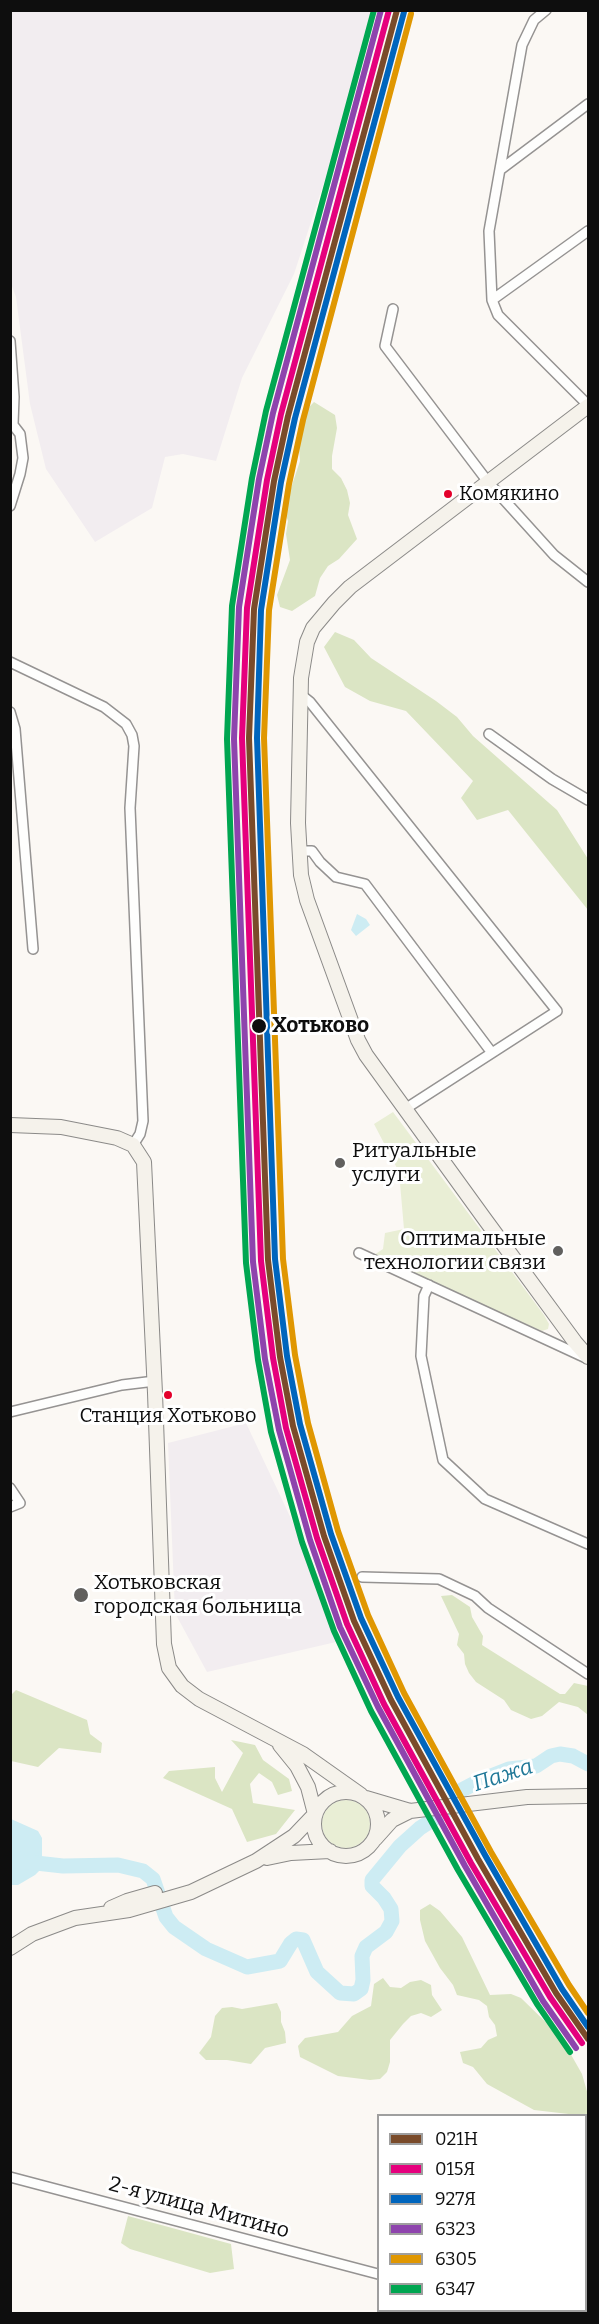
<!DOCTYPE html>
<html>
<head>
<meta charset="utf-8">
<style>
	body { margin:0 }
	#map { position:relative; width:599px; height:2324px; overflow:hidden; background:#fbf8f4; font-family:Bitter,serif }
	canvas { display:block }
	.frame { position:absolute; inset:0; border:12px solid #0e0e0e; pointer-events:none }
	.legend { position:absolute; left:377px; top:2114px; width:210px; height:198px; box-sizing:border-box; background:#fff; border:2px solid #9f9f9f; margin:0; padding:8px 10px; list-style:none; font-size:18px; color:#0e0e0e }
	.legend li { display:flex; align-items:center; gap:12px; height:30px }
	.legend b { width:30px; border:2px solid #9f9f9f }
</style>
</head>
<body>
<div id="map">
<canvas width="599" height="2324"></canvas>
<div class="frame"></div>
<ul class="legend">
<li><b style="height:8px;background:#7a4b2a"></b>021Н</li>
<li><b style="height:8px;background:#e5007d"></b>015Я</li>
<li><b style="height:8px;background:#0065bd"></b>927Я</li>
<li><b style="height:8px;background:#8e44ad"></b>6323</li>
<li><b style="height:8px;background:#e09701"></b>6305</li>
<li><b style="height:8px;background:#00a651"></b>6347</li>
</ul>
</div>
<script>
const context = document.querySelector('canvas').getContext('2d');
context.lineJoin = 'round';
function fillPath(path, color) { context.fillStyle = color; context.fill(path, 'evenodd'); }
const toPath = rows => new Path2D(rows.map(r => 'M' + r).join(''));
function trace(path, color, width, dash) { context.strokeStyle = color; context.lineWidth = width; context.lineCap = dash ? 'butt' : 'round'; context.setLineDash(dash || []); context.stroke(path); }
function drawText(font, color, halo, rows, align = 'center') {
  context.font = font + ' Bitter,serif'; context.lineWidth = 6; context.setLineDash([]); context.textBaseline = 'middle'; context.strokeStyle = halo; context.fillStyle = color; for (const [text, x, y, turn = 0] of rows) {
    context.save(); context.translate(x, y); context.rotate((+turn || 0) * Math.PI / 180); context.textAlign = isNaN(turn) ? turn : align; if (halo) context.strokeText(text, 0, 0); context.fillText(text, 0, 0); context.restore();
  }
}
const industrial = toPath([
	[10,11,377,11,360,72,294,274,242,378,216,461,183,454,165,457,152,508,95,542,46,469,30,404,16,297,10,281],
	[246,1423,319,1578,336,1642,207,1672,175,1613,168,1443]
]);
const green = toPath([
	[393,1112,544,1315,549,1324,548,1329,542,1331,528,1325,374,1255,383,1249,385,1233,404,1229,399,1172,374,1124],
	'322 1824a24 24 0 1 1 48 0a24 24 0 1 1-48 0Z'
]);
const forest = toPath([
	[314,402,335,415,337,428,332,456,332,469,341,478,347,490,350,503,348,515,357,539,339,559,328,566,320,578,315,596,292,611,280,607,277,595,290,560,286,534,288,521,284,509,300,461,299,448,305,411],
	[335,632,354,640,371,658,436,701,457,717,473,736,557,810,588,859,588,910,508,810,477,820,461,798,473,781,406,711,370,701,345,687,324,647],
	[452,1595,470,1607,472,1617,483,1636,482,1645,560,1694,565,1694,574,1683,588,1686,588,1715,578,1707,559,1702,542,1716,531,1719,511,1710,504,1700,476,1682,469,1673,465,1664,464,1654,457,1645,459,1634,441,1596],
	[16,1690,87,1720,90,1734,102,1743,101,1753,59,1748,38,1767,11,1761,11,1695],
	[231,1740,255,1745,263,1760,289,1779,292,1791,278,1795,272,1782,259,1773,250,1784,253,1803,295,1810,276,1834,247,1842,232,1809,163,1778,169,1771,215,1767,215,1778,222,1792,243,1753],
	[430,1904,440,1911,462,1937,490,1995,511,1994,521,1998,561,2037,582,2074,588,2095,588,2125,586,2124,586,2116,534,2110,487,2084,473,2067,463,2063,460,2052,481,2048,488,2040,497,2036,495,2025,489,2017,487,2006,479,2000,457,1995,453,1985,440,1968,425,1941,420,1920,420,1910],
	[383,1978,390,1987,401,1988,410,1982,421,1980,431,1985,432,1995,442,2010,431,2017,421,2013,411,2016,403,2024,390,2040,390,2062,387,2072,380,2079,370,2080,338,2076,300,2057,298,2046,305,2038,338,2032,352,2016,371,2006,374,1984],
	[277,2003,281,2012,281,2022,285,2032,286,2043,265,2048,251,2064,227,2060,206,2060,199,2053,211,2037,215,2016,222,2008,232,2007,242,2009],
	[128,2216,231,2244,234,2269,210,2273,130,2249,121,2243]
]);
const water = toPath([
	[357,914,366,919,370,925,356,936,351,930],
	[11,1819,38,1831,42,1838,42,1868,35,1875,18,1885,11,1885]
]);
const river = toPath([
	[10,1855,27,1862,63,1866,118,1865,143,1871,153,1879,166,1917,174,1927,206,1949,247,1967,280,1961,291,1943,296,1939,303,1940,317,1972,340,1993,354,1994,361,1989,363,1980,362,1956,366,1947,386,1932,392,1921,391,1909,384,1898,372,1886,372,1880,400,1846,420,1828,451,1808,460,1791,481,1780,509,1769,536,1766,551,1756,560,1754,573,1756,588,1764]
]);
const street = toPath([
	[546,10,534,20,522,45,489,231,492,300,498,315,588,405],
	[500,170,588,104],
	[492,300,588,231],
	[393,309,385,346,488,482,554,555,588,582],
	[10,341,14,397,13,424],
	[10,421,20,434,23,458,20,474,10,506],
	[10,662,104,707,126,724,132,735,134,746,130,808,143,1121,140,1134,133,1145],
	[300,694,310,702,557,1011,405,1109],
	[10,712,15,729,33,949],
	[489,734,552,779,588,800],
	[299,851,312,851,320,862,336,877,365,884,492,1053],
	[359,1253,586,1358],
	[429,1285,424,1296,421,1356,443,1460,485,1499,588,1544],
	[10,1412,122,1385,155,1381],
	[10,1488,20,1503,10,1507],
	[362,1577,439,1579,475,1596,488,1608,588,1674],
	[10,2177,378,2274],
	[519,2310,530,2314]
]);
const secondary = toPath([
	[588,406,350,587,334,603,313,628,307,642,301,678,298,823,301,875,307,900,358,1040,366,1055,484,1218,575,1342,588,1357],
	[10,1125,61,1127,117,1138,133,1145,144,1162,155,1393,164,1644,169,1668,182,1686,199,1699,303,1754,361,1795],
	'314 1824a32 32 0 1 1 64 0a32 32 0 1 1-64 0Z',
	[366,1798,410,1811,527,1797,588,1796],
	[375,1839,392,1820,410,1811],
	[267,1858,291,1853,330,1851],
	[111,1908,127,1901,155,1893],
	[10,1948,32,1934,75,1918,129,1910,191,1892,256,1861,294,1836,315,1814,308,1787,297,1766,280,1745]
]);
const rail1 = toPath([
	[397,10,288,416,274,481,254,609,249,738,268,1260,280,1357,293,1426,324,1536,354,1621,391,1700,478,1859,556,1993,588,2039]
]);
const rail2 = toPath([
	[389,10,281,414,267,480,247,608,242,738,261,1261,273,1358,286,1428,317,1538,347,1624,384,1704,471,1863,550,1997,582,2043]
]);
const rail3 = toPath([
	[404,12,295,418,281,482,261,610,257,738,275,1259,287,1356,300,1424,331,1534,361,1618,398,1697,485,1855,562,1989,588,2027]
]);
const rail4 = toPath([
	[381,10,273,413,259,479,239,607,234,739,253,1262,265,1359,279,1430,310,1540,340,1627,378,1707,465,1866,543,2001,576,2048]
]);
const rail5 = toPath([
	[411,14,303,420,289,484,269,610,264,738,283,1259,295,1355,308,1423,338,1531,368,1615,404,1693,491,1852,569,1985,588,2013]
]);
const rail6 = toPath([
	[374,10,266,411,252,478,232,606,227,739,246,1263,258,1360,271,1432,302,1542,334,1631,371,1711,458,1870,537,2004,570,2052]
]);
const markers = [
	[448,494,5,"#e4002b"],
	[259,1026,8,"#0e0e0e"],
	[340,1163,6,"#61605e"],
	[558,1251,6,"#61605e"],
	[168,1395,5,"#e4002b"],
	[81,1595,8,"#61605e"]
];
const busNames = [
	["Комякино",459,494],
	["Станция Хотьково",168,1416,"center"]
];
const stopNames = [
	["Хотьково",272,1026]
];
const poiNames = [
	["Ритуальные",352,1151],
	["услуги",352,1175],
	["Оптимальные",546,1239,"right"],
	["технологии связи",546,1263,"right"],
	["Хотьковская",94,1583],
	["городская больница",94,1607]
];
const streetNames = [
	["2-я улица Митино",199,2208,15]
];
const waterNames = [
	["Пажа",503,1776,-18]
];
fillPath(industrial, '#f2edf0');
fillPath(green, '#e9eed5');
fillPath(forest, '#dbe5c4');
fillPath(water, '#cdecf3');
trace(river, '#cdecf3', 15);
trace(street, '#959392', 12);
trace(secondary, '#8b8a88', 16);
trace(street, '#fefefd', 9);
trace(secondary, '#f5f2eb', 14);
trace(rail1, '#7a4b2a', 6);
trace(rail2, '#e5007d', 6);
trace(rail3, '#0065bd', 6);
trace(rail4, '#8e44ad', 6);
trace(rail5, '#e09701', 6);
trace(rail6, '#00a651', 6);
for (const [x, y, r, color] of markers) { const dot = new Path2D(); dot.arc(x, y, r, 0, 2 * Math.PI); context.fillStyle = color; context.fill(dot); trace(dot, '#fff', 2); }
drawText('20px', '#0e0e0e', '#fff', busNames, 'left');
drawText('bold 21px', '#0e0e0e', '#fff', stopNames, 'left');
drawText('21px', '#0e0e0e', '#fff', poiNames, 'left');
drawText('21px', '#0e0e0e', '#fff', streetNames);
drawText('italic 22px', '#207898', '#fff', waterNames);
</script>
</body>
</html>
